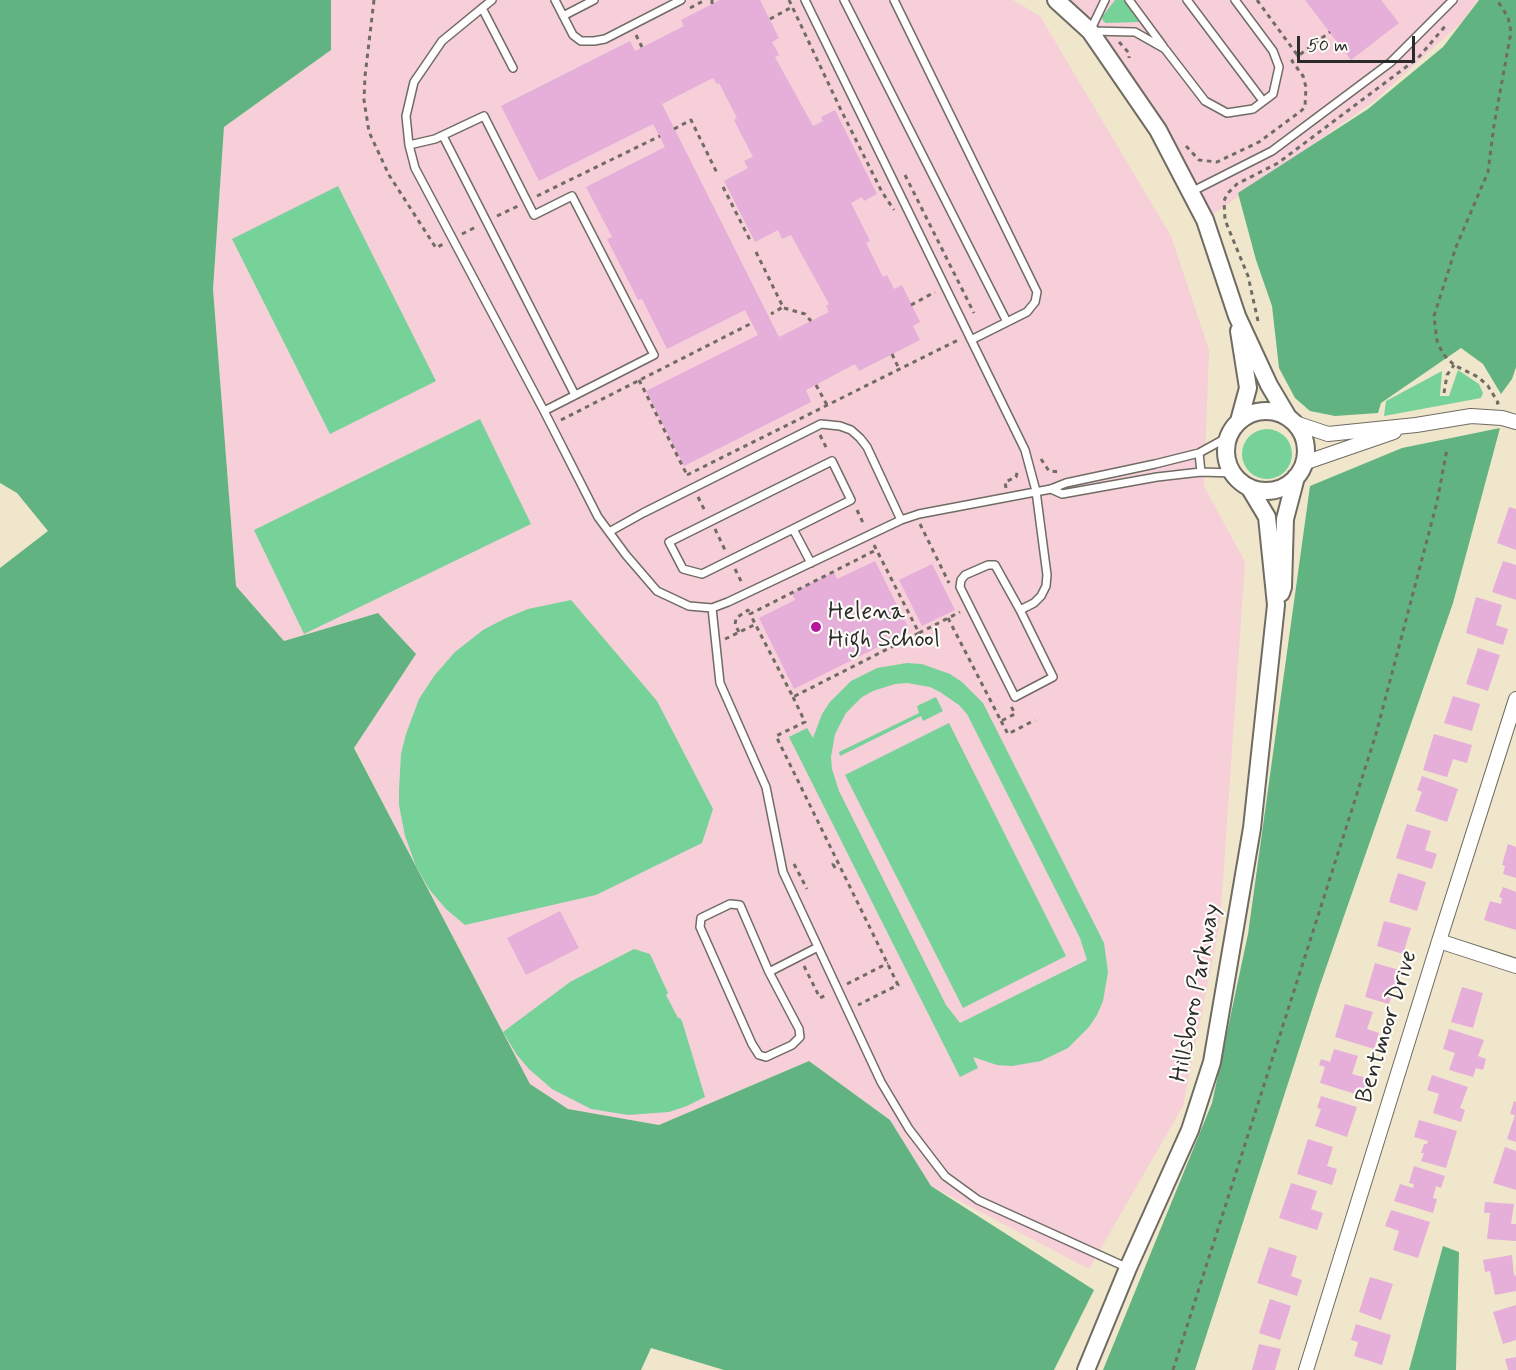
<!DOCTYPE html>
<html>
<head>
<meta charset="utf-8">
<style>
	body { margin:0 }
	#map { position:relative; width:1516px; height:1370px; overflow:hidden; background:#f0e6cb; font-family:Mynerve,sans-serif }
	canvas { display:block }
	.scale { position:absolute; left:1297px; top:36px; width:118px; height:27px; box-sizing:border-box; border:3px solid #2b2b2b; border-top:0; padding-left:8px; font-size:18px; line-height:21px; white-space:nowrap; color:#2b2b2b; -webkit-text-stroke:4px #fdfcf7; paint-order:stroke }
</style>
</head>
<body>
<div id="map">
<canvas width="1516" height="1370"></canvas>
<div class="scale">50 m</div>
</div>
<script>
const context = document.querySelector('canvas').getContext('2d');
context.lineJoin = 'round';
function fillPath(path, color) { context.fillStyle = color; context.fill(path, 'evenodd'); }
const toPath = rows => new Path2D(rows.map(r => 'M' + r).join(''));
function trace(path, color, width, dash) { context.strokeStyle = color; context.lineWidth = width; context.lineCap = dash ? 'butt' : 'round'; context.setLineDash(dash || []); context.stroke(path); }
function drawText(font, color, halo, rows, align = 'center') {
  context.font = font + ' Mynerve,sans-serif'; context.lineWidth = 4.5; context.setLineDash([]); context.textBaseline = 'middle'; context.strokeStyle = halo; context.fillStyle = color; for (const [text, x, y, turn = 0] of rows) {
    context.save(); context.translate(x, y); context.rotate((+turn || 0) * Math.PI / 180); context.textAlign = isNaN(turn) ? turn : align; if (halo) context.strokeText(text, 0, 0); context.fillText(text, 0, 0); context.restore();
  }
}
const built = toPath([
	[331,0,1013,0,1040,16,1171,236,1209,350,1204,486,1245,562,1220,923,1183,1106,1089,1269,931,1186,890,1120,809,1061,659,1125,568,1109,530,1084,354,747,378,613,284,641,236,586,213,289,224,127,331,50],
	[1056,0,1477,0,1461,23,1373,102,1205,220,1158,130]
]);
const green = toPath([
	[1115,0,1124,0,1139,22,1106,23,1103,21,1102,17],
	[338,186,436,381,330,434,232,239],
	[1458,370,1479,384,1483,393,1481,398,1384,416,1386,401,1442,371,1440,396,1449,396],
	[480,419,531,524,304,634,254,530],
	'1242 454a25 25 0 1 1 50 0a25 25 0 1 1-50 0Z',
	[571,600,657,701,713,809,702,843,596,895,465,925,446,909,429,889,416,866,405,836,399,805,399,789,401,754,406,734,419,699,434,676,455,652,483,630,506,618,528,609],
	[907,663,922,664,950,674,962,682,983,703,1104,943,1108,972,1103,1001,1097,1015,1089,1027,1068,1048,1041,1061,1012,1066,997,1065,973,1057,978,1068,960,1077,789,737,807,728,813,738,822,714,830,702,851,681,877,668],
	[907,683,930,687,940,692,959,705,967,714,1080,938,1087,960,960,1023,946,1005,839,791,832,769,831,757,835,734,846,713,862,697,873,691,895,684],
	[936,697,943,711,923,721,921,716,840,756,839,752,919,713,917,706],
	[949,723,1066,956,963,1008,845,775],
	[634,949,650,954,668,993,666,995,678,1018,680,1018,682,1021,705,1097,687,1106,669,1112,628,1115,591,1109,552,1089,529,1069,517,1055,503,1032,570,982]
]);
const forest = toPath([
	[0,0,331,0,331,50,224,127,213,289,236,586,284,641,378,613,416,654,354,748,530,1084,568,1109,659,1125,809,1061,890,1120,931,1186,1094,1290,1054,1370,724,1370,651,1348,641,1370,0,1370,0,568,48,531,17,493,0,483],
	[1479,0,1516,0,1516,367,1512,379,1501,394,1483,364,1461,348,1381,403,1378,413,1335,416,1310,411,1295,398,1279,368,1272,306,1256,260,1238,193,1368,109,1443,47],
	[1500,428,1453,603,1319,988,1195,1370,1103,1370,1212,1103,1248,934,1310,486,1402,448],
	[1443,1246,1459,1252,1456,1370,1409,1370]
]);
const building = toPath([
	[720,0,760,0,779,38,772,42,779,55,775,57,813,126,823,121,821,117,835,110,877,194,864,201,862,197,851,203,870,241,866,243,883,277,887,275,894,289,902,285,920,322,913,326,920,340,859,371,855,364,806,390,811,402,684,466,646,391,758,335,745,310,667,349,642,299,638,300,607,239,612,237,586,187,665,147,653,124,539,181,501,106,630,41,635,51,684,26,681,20],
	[713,78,717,84,719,83,737,118,734,120,753,157,744,161,748,168,724,181,755,242,778,230,782,239,791,235,829,304,826,306,829,312,779,337,662,104],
	[1305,0,1381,0,1399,23,1351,60],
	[1509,507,1516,509,1516,550,1497,543],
	[875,561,910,631,794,689,759,618,795,600,792,593,834,572,837,579],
	[1503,561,1516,565,1516,600,1492,592],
	[932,564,955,610,922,626,899,580],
	[1476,597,1502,605,1496,625,1508,629,1503,645,1466,633],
	[1478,648,1500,655,1488,691,1466,684],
	[1453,696,1480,704,1472,731,1444,723],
	[1434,734,1472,745,1467,763,1453,759,1447,777,1423,770],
	[1422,776,1458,789,1447,822,1415,811,1422,792,1417,790],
	[1407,824,1431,831,1425,850,1437,854,1432,869,1396,858],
	[1508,844,1516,847,1516,878,1503,874,1505,866,1502,865],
	[1398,873,1426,882,1417,911,1389,902],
	[1503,887,1516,892,1516,930,1484,920,1490,901,1501,904,1502,898,1499,897],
	[560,911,579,948,526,975,507,938],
	[1384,921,1411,928,1403,954,1377,946],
	[1375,963,1399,970,1389,1004,1365,997],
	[1462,987,1483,993,1473,1028,1451,1022],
	[1345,1004,1373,1012,1367,1029,1379,1033,1374,1049,1335,1037],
	[1449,1029,1484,1040,1478,1056,1486,1059,1483,1070,1476,1068,1473,1077,1449,1070,1455,1053,1443,1049],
	[1334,1049,1358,1056,1352,1074,1367,1078,1362,1096,1320,1083,1325,1067,1319,1065,1321,1059,1330,1062],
	[1432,1075,1468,1087,1460,1108,1465,1110,1461,1122,1433,1113,1439,1094,1427,1090],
	[1321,1096,1357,1107,1347,1137,1315,1126,1321,1109,1317,1108],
	[1514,1101,1516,1102,1516,1142,1507,1139,1515,1115,1510,1114],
	[1419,1120,1457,1131,1446,1168,1421,1161,1424,1153,1421,1153,1424,1144,1427,1144,1428,1141,1414,1137],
	[1308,1139,1333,1147,1327,1166,1337,1169,1332,1185,1297,1174],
	[1505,1147,1516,1151,1516,1190,1493,1183],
	[1414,1166,1445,1176,1441,1188,1436,1186,1433,1198,1437,1199,1433,1213,1394,1201,1400,1184,1413,1188,1414,1184,1409,1183],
	[1291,1183,1317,1191,1311,1209,1323,1213,1317,1230,1279,1218],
	[1485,1202,1514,1204,1511,1224,1516,1224,1516,1241,1487,1239,1490,1213,1484,1213],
	[1391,1210,1430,1222,1418,1258,1393,1250,1399,1231,1385,1226],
	[1269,1247,1297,1256,1291,1276,1302,1280,1297,1296,1257,1283],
	[1512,1255,1514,1276,1516,1275,1516,1291,1495,1295,1490,1271,1485,1272,1483,1260],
	[1370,1277,1393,1284,1381,1320,1359,1312],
	[1270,1299,1291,1306,1280,1340,1259,1333],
	[1516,1305,1516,1340,1503,1344,1493,1312],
	[1356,1324,1391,1335,1382,1365,1354,1356,1358,1342,1351,1340],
	[1259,1344,1281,1349,1275,1370,1252,1370],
	[1516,1357,1516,1370,1508,1370,1505,1359]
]);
const path = toPath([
	[374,0,365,76,364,100,369,132,389,175,436,248,443,244],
	[712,0,712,4],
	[789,0,840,108,882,192,894,210],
	[1257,0,1298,56,1330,32],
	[690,8,705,0],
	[770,19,792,7],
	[636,35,642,47],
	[1119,42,1129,53,1129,58],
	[674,129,691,120,717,173],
	[1186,146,1199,160,1217,162,1259,142,1301,111,1305,107,1306,87,1303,76,1292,61,1298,56],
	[905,175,974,313],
	[723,187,750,240],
	[537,196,660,136],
	[497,216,518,206],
	[462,234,478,226],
	[756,252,783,307,771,314],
	[911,305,935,292],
	[784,308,805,314,811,321],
	[1258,321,1248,276,1225,220,1224,201,1227,194,1237,184,1278,163,1418,58,1447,24],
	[892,354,899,369],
	[639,380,687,475],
	[816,385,827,405],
	[1444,393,1447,375,1454,365],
	[1496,403,1498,403,1496,399,1488,386,1478,377,1454,365,1443,354,1437,341,1434,316,1456,247,1488,172,1494,125,1511,32,1508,17,1497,0],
	[561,420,752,323],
	[820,435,827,449],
	[1041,459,1049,471,1060,472],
	[687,475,960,339],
	[1006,488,1005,482,1016,477,1018,469],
	[698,497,706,513],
	[857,510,864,525],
	[920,524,949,583],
	[715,529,725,550],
	[874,545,919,633,793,697,750,614,876,550],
	[735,569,743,585],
	[948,618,1001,721,1015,714,1011,706],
	[739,632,735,625,736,618,748,610,750,614],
	[919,633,960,612],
	[725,639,756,624],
	[793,697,805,722,776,736,898,985,858,1005],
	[1001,721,1008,734,1035,720],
	[794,864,807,889],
	[835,868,833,864,838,862],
	[804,966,820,998,828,994],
	[847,984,888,963],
	[1173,1370,1376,734,1437,502,1447,449]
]);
const service = toPath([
	[492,0,442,41,414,82,406,116,409,145,415,168,544,411,598,517,626,555,657,591,689,606,712,608,728,602,901,520,919,514,1051,489,1066,483,1155,464,1199,453,1228,437],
	[555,0,573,35,581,41,594,41,605,39,681,0],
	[805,0,1025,450,1036,491,1047,575,1046,586,1041,596,1034,603,1020,610,995,565,988,565,965,575,961,580,960,587,1015,697,1053,677,1020,610],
	[844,0,1007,322],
	[894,0,1037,292,1035,302,1027,312,971,340],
	[1105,0,1090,31,1135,32,1165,49,1205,101,1227,113,1253,109,1273,94,1279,67,1273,51,1235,0],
	[1129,0,1163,46],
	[1187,0,1263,101],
	[482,8,513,68],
	[563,16,594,0],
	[443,136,575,395],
	[409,145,435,139,484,116,534,215,572,196,654,355,544,411],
	[1191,192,1272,151,1391,62,1453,0],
	[1199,453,1201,472],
	[1051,489,1062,494,1157,477,1201,472,1233,473],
	[793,529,702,574,683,569,669,542,832,461,851,500,793,529,811,563],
	[609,532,643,513,821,424,840,426,851,430,860,438,867,447,901,520],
	[712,608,720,683,766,787,783,872,881,1082,909,1129,945,1176,978,1200,1128,1268],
	[769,972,740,905,730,904,701,918,700,927,752,1044,759,1055,766,1057,792,1045,800,1037,799,1029,769,972,818,947]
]);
const minor = toPath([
	[1295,423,1328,434,1416,425,1471,416,1502,418,1516,422],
	[1304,463,1394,432],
	[1439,941,1516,966],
	[1306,1370,1439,941,1516,699]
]);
const tertiary = toPath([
	[1056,0,1090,31,1158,130,1205,220,1237,316,1269,385,1288,417],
	'1226 451a40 40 0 1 1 80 0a40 40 0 1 1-80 0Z',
	[1239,421,1248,388,1239,331],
	[1281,593,1283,587,1285,519,1296,477],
	[1086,1370,1128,1268,1190,1130,1212,1062,1252,828,1276,605,1267,517,1249,487]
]);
const markers = [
	[816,627,6,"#b5179e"]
];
const poiNames = [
	["Helena",828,613],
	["High School",828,641]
];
const streetNames = [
	["Hillsboro Parkway",1197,993,-79],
	["Bentmoor Drive",1388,1027,-73]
];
fillPath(built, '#f6cfd8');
fillPath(green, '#77d299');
fillPath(forest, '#61b481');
fillPath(building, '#e5afd9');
trace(service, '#706c63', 10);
trace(minor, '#706c63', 16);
trace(tertiary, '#706c63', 20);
trace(path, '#706c63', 3, [4.5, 4.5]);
trace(service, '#fff', 7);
trace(minor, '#fff', 14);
trace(tertiary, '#fff', 16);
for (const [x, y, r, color] of markers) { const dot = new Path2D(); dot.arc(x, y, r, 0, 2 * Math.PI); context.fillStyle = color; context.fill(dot); trace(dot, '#fdfcf7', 2); }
drawText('24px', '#2b2b2b', '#fdfcf7', poiNames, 'left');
drawText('24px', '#2b2b2b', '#fdfcf7', streetNames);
</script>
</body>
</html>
